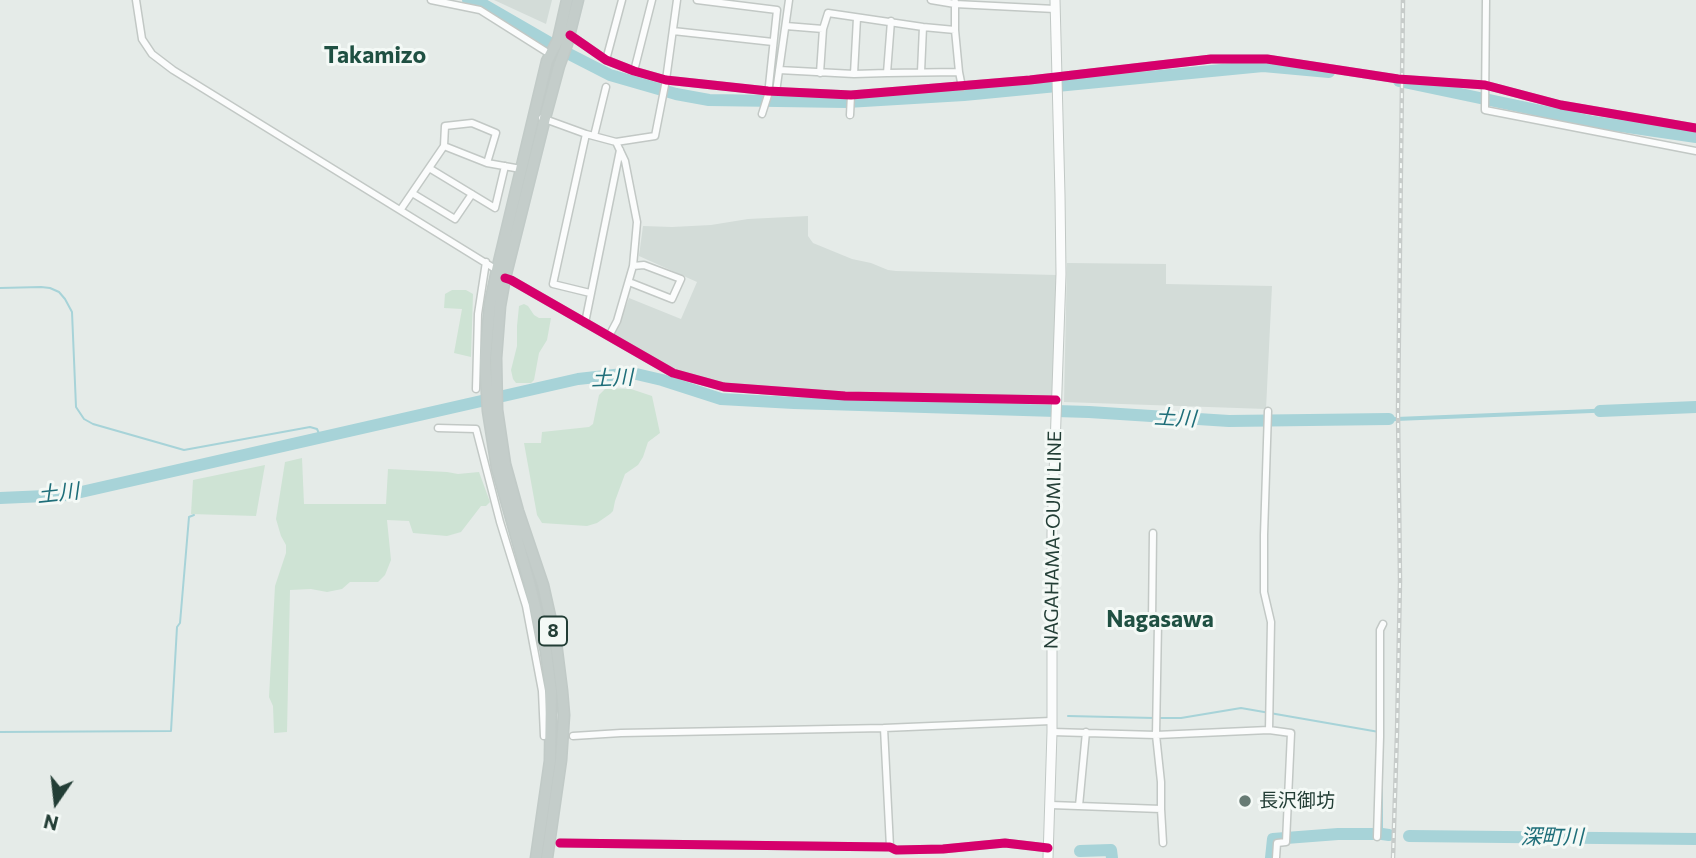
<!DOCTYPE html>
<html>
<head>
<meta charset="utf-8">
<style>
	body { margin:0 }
	#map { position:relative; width:1696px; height:858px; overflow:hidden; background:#e5ebe8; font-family:Commissioner,sans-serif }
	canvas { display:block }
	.north { position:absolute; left:21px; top:767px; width:70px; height:70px; -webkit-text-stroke:5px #f4f9f6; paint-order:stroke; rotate:194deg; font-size:19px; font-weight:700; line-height:28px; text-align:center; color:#233e36 }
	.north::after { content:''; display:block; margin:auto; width:24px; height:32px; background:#233e36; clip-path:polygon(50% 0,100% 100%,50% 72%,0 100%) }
</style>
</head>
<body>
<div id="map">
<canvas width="1696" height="858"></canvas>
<div class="north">N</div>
</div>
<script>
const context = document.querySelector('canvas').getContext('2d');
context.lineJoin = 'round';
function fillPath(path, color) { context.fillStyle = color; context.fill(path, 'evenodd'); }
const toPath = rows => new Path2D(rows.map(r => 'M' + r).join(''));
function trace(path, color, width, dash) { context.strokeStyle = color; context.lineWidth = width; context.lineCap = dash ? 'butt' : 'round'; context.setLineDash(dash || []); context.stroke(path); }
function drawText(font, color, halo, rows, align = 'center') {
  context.font = font + ' Commissioner,"Noto Sans JP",sans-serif'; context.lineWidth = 6; context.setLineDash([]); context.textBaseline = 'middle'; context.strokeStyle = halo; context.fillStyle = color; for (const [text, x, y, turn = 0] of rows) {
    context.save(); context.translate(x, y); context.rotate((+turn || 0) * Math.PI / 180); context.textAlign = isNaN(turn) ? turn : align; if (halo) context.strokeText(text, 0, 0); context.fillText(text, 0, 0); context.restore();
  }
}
const built = toPath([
	[494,0,552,0,546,24],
	[808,216,808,236,813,243,852,259,871,263,888,270,896,271,1056,275,1054,397,951,395,800,390,727,384,674,370,614,336,629,298,681,319,697,282,639,256,643,226,672,227,711,225,748,219],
	[1067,263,1166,264,1166,284,1272,286,1266,409,1064,402]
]);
const green = toPath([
	[452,290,466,290,473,294,471,357,454,353,462,309,444,308,445,294],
	[524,304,528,306,534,315,539,318,551,318,547,340,539,353,534,380,531,383,516,383,513,379,511,370,517,346,517,326,519,306],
	[606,388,631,389,652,396,660,433,648,442,643,457,638,465,625,474,615,501,613,511,610,514,597,523,587,526,542,523,537,515,524,443,541,443,542,432,589,427,593,424,599,395],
	[302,458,304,504,386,504,388,469,447,472,458,474,479,472,490,502,486,506,481,506,461,532,447,536,413,533,409,521,387,520,391,560,385,575,378,582,350,582,342,589,327,592,311,589,290,590,287,732,274,733,273,706,269,697,275,586,286,553,286,545,281,536,276,519,285,462],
	[265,465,256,516,191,514,193,480]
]);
const water = toPath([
	[1616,408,1616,412,1372,422,1372,418]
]);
const stream = toPath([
	[0,288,41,287,50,288,59,292,65,299,72,312,76,407,84,419,93,424,184,450,310,427,317,429,321,438],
	[1068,716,1154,718],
	[1160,718,1181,718,1241,708,1379,732],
	[0,732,171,731,177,627,180,623,189,517,194,515],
	[1382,834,1382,766]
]);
const river = toPath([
	[468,0,479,2,569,54,610,75,676,94,709,100,847,102,964,95,1263,66,1329,72],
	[1399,81,1594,122,1696,137],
	[1600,411,1696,407],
	[0,498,68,495,578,379,632,373,662,380,721,399,794,403,1089,412,1229,421,1389,419],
	[1409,836,1696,839],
	[1080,851,1111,850,1112,858],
	[1271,858,1273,839,1338,834,1382,834,1389,835]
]);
const minor = toPath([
	[136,0,142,39,152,54,173,70,497,270],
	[431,0,480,10,545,51],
	[697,0,777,10,768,95,762,114],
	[931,0,955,4,1055,9],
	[1486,0,1485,110,1696,151],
	[955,2,955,30,959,72,962,87],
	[857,18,854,74,887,73,891,21],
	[786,26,823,29,828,13,923,27,955,30],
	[673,31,773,42],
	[570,35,606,60,634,71,666,80,768,91,851,95,1030,80,1211,59,1267,59,1398,79,1485,85,1561,105,1696,128],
	[606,60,622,0],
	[779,70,854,74],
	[634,71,652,0],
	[921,72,923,27],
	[820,73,823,29],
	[887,73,959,72],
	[776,92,789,0],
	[850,115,851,95],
	[542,118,586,134],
	[594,136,606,87],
	[444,146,487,163,521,169],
	[429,168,495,208,505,166],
	[412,193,455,219,472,194],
	[401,209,444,146,445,126,472,123,496,133,487,163],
	[505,278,511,280,673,373,724,387,845,396,1056,400],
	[629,282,672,299,681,279,644,265,633,266],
	[590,293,553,284,586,134,616,142],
	[585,323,620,150],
	[609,336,617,321,633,266,637,222,625,161,616,142,655,136,666,80,677,0],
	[476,389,478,314,486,262],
	[1268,411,1264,535,1264,592,1271,622,1269,730],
	[438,428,476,429,500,522,526,606,542,691,544,736],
	[1153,533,1152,621,1158,623,1156,735,1161,782,1161,809,1163,843],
	[884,728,890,847],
	[1052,732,1156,735,1269,730,1291,733,1286,842,1277,843,1276,858],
	[573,736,621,733,884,728,1051,721],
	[1051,805,1161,809],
	[1079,806,1086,732],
	[1377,837,1380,737,1380,630,1383,624],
	[560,843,890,847,896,850,943,849,1005,843,1048,848]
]);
const secondary = toPath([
	[1048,858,1052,732,1052,533,1061,274,1060,195,1055,0]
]);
const trunk = toPath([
	[536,858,550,761,551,691,546,651,529,582,497,468,488,411,485,360,490,304,497,270,547,61,558,40,567,0],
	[547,858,561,760,564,715,562,691,556,643,543,585,518,511,505,464,497,410,496,358,500,306,505,278,545,118,559,66,567,44,578,0]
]);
const rail = toPath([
	[1393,858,1397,733,1400,581,1398,411,1403,0]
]);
const cycleway = toPath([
	[570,35,606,60,634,71,666,80,768,91,851,95,1030,80,1211,59,1267,59,1398,79,1485,85,1561,105,1696,128],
	[505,278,511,280,673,373,724,387,845,396,1056,400],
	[560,843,890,847,896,850,943,849,1005,843,1048,848]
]);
const markers = [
	[1245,801,7,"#677b74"]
];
const shields = [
	[553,631,28]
];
const shieldNames = [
	["8",553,631]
];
const streetNames = [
	["NAGAHAMA-OUMI LINE",1053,540,-89]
];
const poiNames = [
	["長沢御坊",1259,801]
];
const waterNames = [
	["土川",612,378,-2],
	["土川",1175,418,3],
	["土川",58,493,-6],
	["深町川",1552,837]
];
const quarterNames = [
	["Takamizo",375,55],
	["Nagasawa",1160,619]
];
fillPath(built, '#d3dcd8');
fillPath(green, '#cee3d4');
fillPath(water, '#a7d3d8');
trace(stream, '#a7d3d8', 2);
trace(river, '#a7d3d8', 12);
trace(minor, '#c2c8c5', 9);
trace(secondary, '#c1c8c5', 11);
trace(trunk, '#c1cac7', 13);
trace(minor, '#fbfcfc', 6);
trace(secondary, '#fbfcfc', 9);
trace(trunk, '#c4cdca', 10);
trace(rail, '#c7ccca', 4.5);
trace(rail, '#f4f9f6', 2, [5]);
trace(cycleway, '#d6006c', 9);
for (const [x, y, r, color] of markers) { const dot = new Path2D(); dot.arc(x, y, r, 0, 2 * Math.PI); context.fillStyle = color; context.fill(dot); trace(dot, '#f4f9f6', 2.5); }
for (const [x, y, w] of shields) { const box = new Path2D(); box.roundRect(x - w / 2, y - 14.5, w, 29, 5); context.fillStyle = '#f4f9f6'; context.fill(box); trace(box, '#233e36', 2); }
drawText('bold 18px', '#233e36', null, shieldNames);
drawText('19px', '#233e36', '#f4f9f6', streetNames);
drawText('19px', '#233e36', '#f4f9f6', poiNames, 'left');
drawText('italic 21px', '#1e6e79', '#f4f9f6', waterNames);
drawText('bold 23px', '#1f5042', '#f4f9f6', quarterNames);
</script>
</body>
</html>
